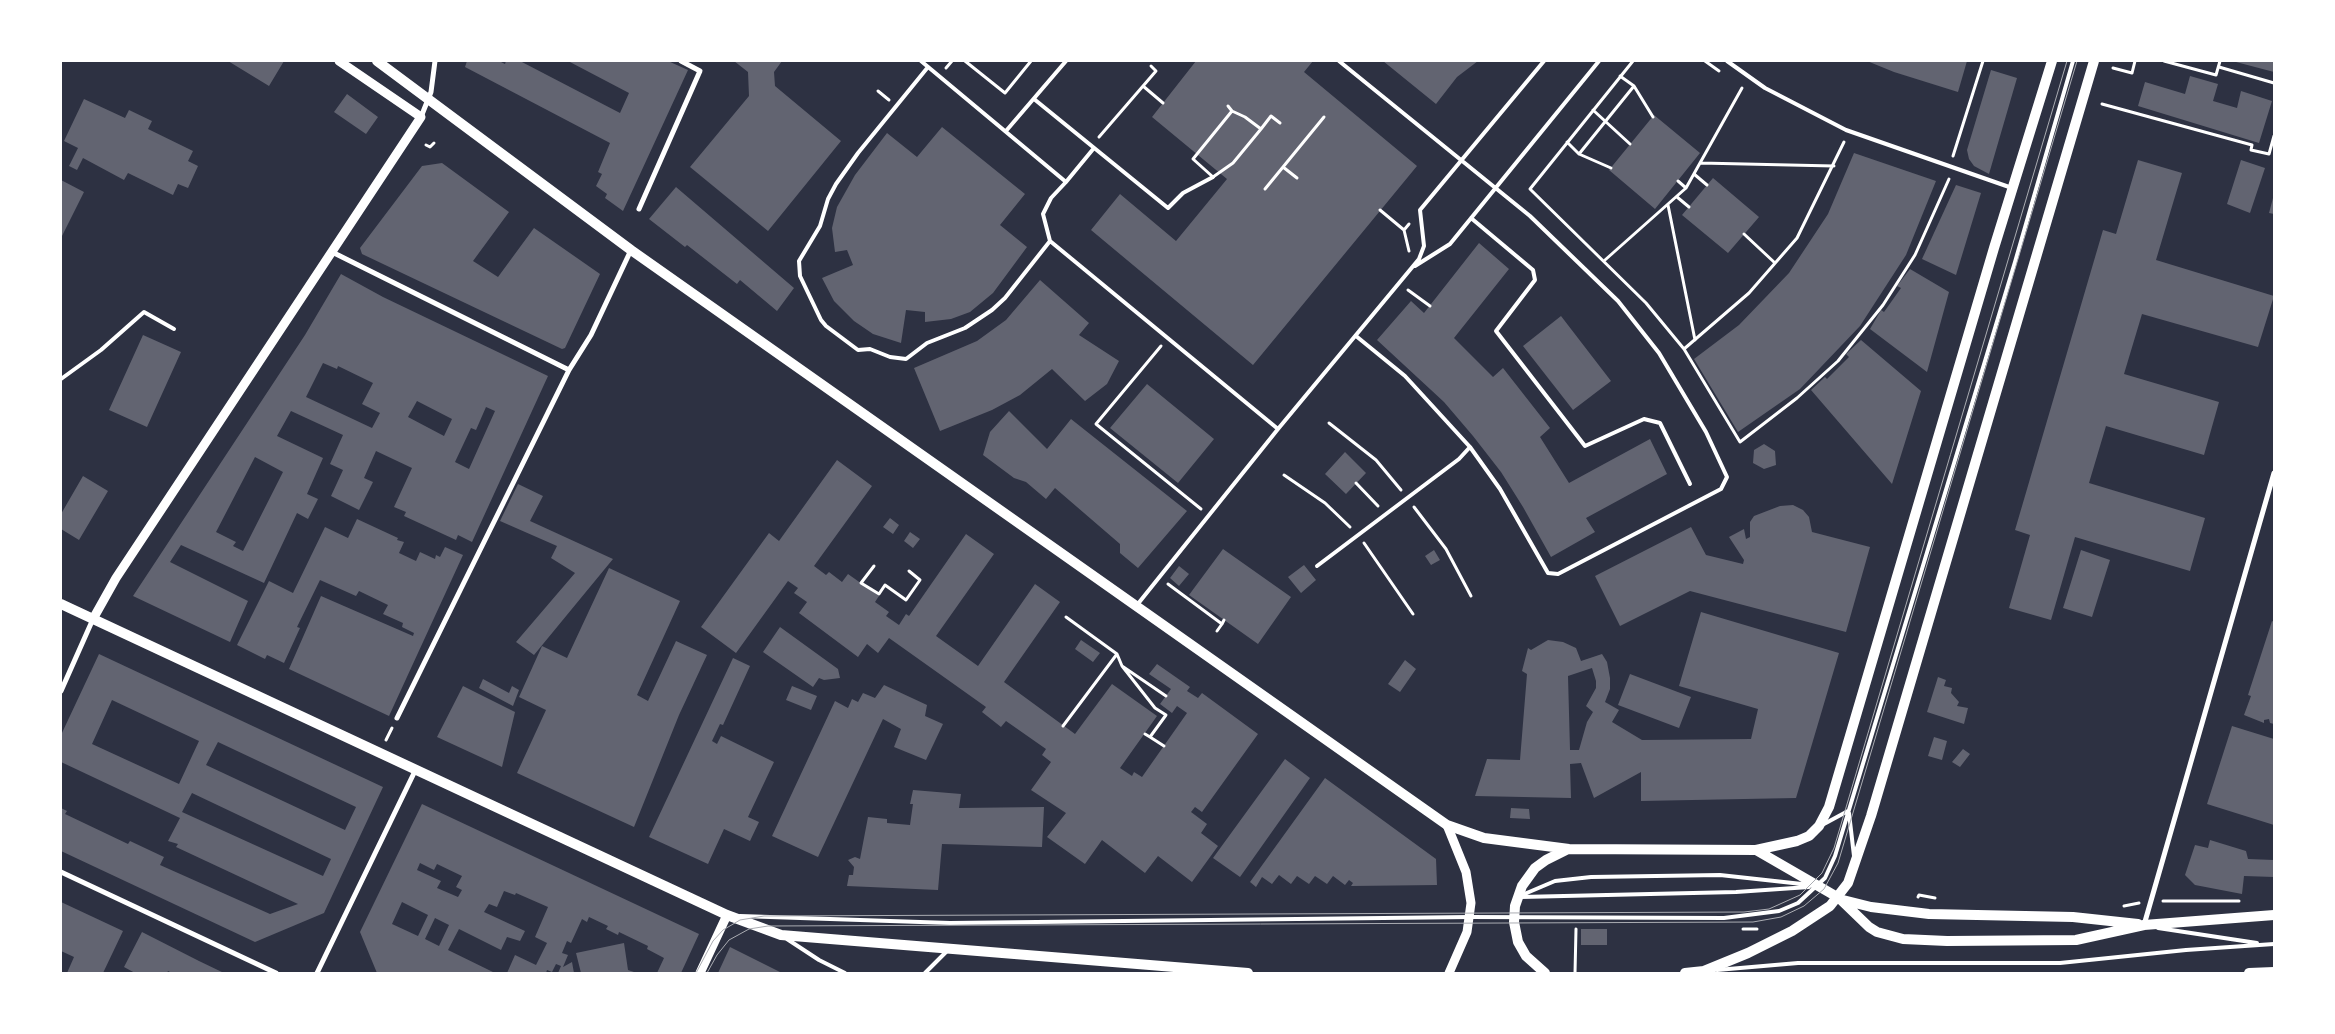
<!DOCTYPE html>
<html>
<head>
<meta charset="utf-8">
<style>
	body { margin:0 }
	#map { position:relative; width:2335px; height:1034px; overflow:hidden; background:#2d3142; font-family:Quicksand,sans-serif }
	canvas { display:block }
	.frame { position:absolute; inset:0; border:62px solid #fff; pointer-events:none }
</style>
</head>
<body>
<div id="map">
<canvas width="2335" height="1034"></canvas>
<div class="frame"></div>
</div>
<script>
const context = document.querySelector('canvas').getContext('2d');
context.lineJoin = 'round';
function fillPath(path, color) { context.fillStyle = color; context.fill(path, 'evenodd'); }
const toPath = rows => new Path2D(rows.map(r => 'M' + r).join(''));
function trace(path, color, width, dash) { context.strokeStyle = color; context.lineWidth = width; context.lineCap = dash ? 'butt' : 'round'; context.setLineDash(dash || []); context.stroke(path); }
const building = toPath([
	[228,61,284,61,269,86],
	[467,61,499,61,505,64,506,61,520,61,620,113,629,93,568,61,668,61,688,70,623,211,605,198,607,194,596,186,602,174,598,172,610,143,465,67],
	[734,61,782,61,774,72,775,86,841,141,768,231,690,167,749,96,748,72],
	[1196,61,1313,61,1304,72,1417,166,1253,365,1091,230,1120,194,1176,241,1227,179,1152,117],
	[1383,61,1478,61,1457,77,1436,104],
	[1867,61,1967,61,1958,92,1894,72],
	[2236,61,2274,61,2274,72,2236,62],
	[1991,70,2017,78,1989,174,1974,166,1969,159,1967,150],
	[2190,76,2218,84,2213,101,2237,108,2241,91,2272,101,2259,143,2138,106,2145,82,2185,94],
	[347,94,378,117,366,134,334,112],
	[84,99,125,118,129,110,152,121,148,129,193,151,188,161,198,166,188,188,178,184,173,195,128,173,124,180,83,158,77,170,69,166,78,148,64,141],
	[1654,115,1700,153,1655,209,1609,170],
	[942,127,1025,194,1000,225,1027,247,993,293,970,312,951,319,925,322,925,312,906,310,901,343,873,334,854,321,834,301,822,278,853,265,847,250,835,252,832,228,837,207,855,175,887,133,917,157],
	[1854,153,1936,181,1906,255,1860,326,1800,389,1738,432,1694,359,1739,325,1789,273,1828,214],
	[2138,160,2182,173,2156,260,2274,296,2258,347,2142,314,2124,374,2219,402,2204,455,2106,426,2089,483,2205,518,2190,571,2075,537,2051,620,2009,608,2030,535,2015,530,2103,230,2116,234],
	[2241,160,2265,168,2250,213,2227,204],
	[442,163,509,212,473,261,498,277,534,228,600,274,565,348,562,349,362,254,360,248,422,166],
	[1713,178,1759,217,1728,253,1682,215],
	[61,180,84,192,61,238],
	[1956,185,1981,193,1956,275,1922,259],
	[676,187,794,288,777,311,740,280,737,284,687,245,685,247,649,219],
	[2273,198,2274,198,2274,214,2269,213],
	[1479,243,1509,269,1454,338,1493,377,1503,368,1550,428,1540,437,1569,483,1650,439,1667,474,1586,518,1595,532,1551,557,1523,507,1501,472,1473,436,1444,402,1377,340,1411,301,1424,313],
	[1910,269,1949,292,1927,372,1870,329,1881,310,1884,312,1901,288,1897,286],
	[341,274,383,297,548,376,472,542,458,535,456,540,404,516,406,512,394,507,412,468,376,451,364,478,373,482,359,510,331,496,343,470,330,464,343,435,291,411,277,436,323,458,307,494,318,499,308,519,297,513,264,583,181,545,170,562,248,601,230,642,133,596,305,335],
	[323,363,337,369,338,366,373,383,362,404,380,413,372,428,306,397],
	[417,401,452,419,444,436,408,417],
	[486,407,495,411,469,469,455,462,471,428,476,430],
	[255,457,283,472,243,551,233,546,236,542,216,532],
	[1040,280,1089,323,1079,335,1119,361,1107,384,1085,401,1052,369,1020,395,992,410,940,431,914,368,977,341,1006,320],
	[1561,316,1611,381,1573,410,1523,346],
	[143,335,181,352,147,427,109,410],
	[1861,340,1921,391,1892,484,1811,390,1825,377,1827,379,1849,357,1846,354],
	[1147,384,1214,439,1178,483,1110,428],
	[1009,411,1047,449,1071,419,1187,511,1138,568,1120,553,1120,544,1055,488,1046,499,1026,482,1014,478,983,455,990,432],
	[1764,444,1775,451,1776,465,1764,469,1753,463,1754,450],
	[1345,452,1366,473,1346,494,1325,474],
	[837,460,872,486,814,566,826,575,829,572,842,582,848,574,879,596,875,602,889,612,886,616,899,625,906,614,909,616,966,534,994,554,936,636,978,666,1035,584,1060,602,1004,682,1075,734,1112,684,1157,716,1120,768,1132,776,1134,772,1142,777,1187,713,1177,706,1172,713,1160,704,1171,689,1149,674,1157,664,1190,687,1187,691,1198,698,1202,693,1258,734,1202,812,1195,807,1191,812,1207,824,1201,833,1218,846,1192,882,1158,856,1145,873,1102,840,1085,864,1047,837,1066,813,1031,790,1051,762,1042,755,1046,749,1006,721,1001,727,982,712,986,707,889,638,878,653,867,644,858,657,799,613,807,602,794,593,798,588,788,581,736,653,701,627,769,533,779,541],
	[83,476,108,491,79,540,61,529,61,514],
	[518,484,543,496,530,521,613,559,534,655,516,642,575,573,551,558,557,546,500,521],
	[1793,505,1803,510,1809,517,1812,532,1870,547,1846,632,1690,591,1620,626,1595,576,1691,527,1706,555,1743,564,1744,560,1729,537,1744,529,1746,539,1750,537,1750,522,1754,516,1780,506],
	[890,518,899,525,893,534,883,527],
	[357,519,398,538,397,540,404,542,399,553,416,561,420,552,435,559,436,555,440,557,445,547,463,555,389,716,289,669,321,596,413,636,414,633,402,627,403,623,383,614,388,605,359,591,356,596,320,580,297,627,300,628,284,663,267,655,265,659,237,645,269,581,293,593,325,527,348,538],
	[910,532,920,539,913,548,904,541],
	[1223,549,1291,597,1258,644,1189,595],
	[1434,550,1440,560,1431,565,1425,556],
	[2081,550,2110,560,2092,617,2063,608],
	[1304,565,1316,580,1301,593,1288,577],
	[1179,566,1189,574,1179,586,1170,578],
	[609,568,680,601,637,695,648,701,676,641,707,655,679,715,634,827,517,773,546,710,519,697,542,646,567,658],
	[1701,612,1839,653,1796,798,1641,801,1641,772,1594,798,1581,763,1570,764,1571,798,1475,796,1487,759,1520,760,1527,674,1522,671,1528,648,1531,650,1548,640,1563,642,1576,648,1581,661,1602,654,1607,662,1610,678,1610,689,1605,702,1619,710,1612,722,1642,740,1751,739,1758,709,1679,686],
	[1592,668,1596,681,1596,688,1586,706,1593,712,1587,722,1579,750,1570,750,1568,676],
	[2272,621,2274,622,2274,724,2270,723,2269,719,2264,720,2264,723,2244,715,2251,696,2248,695],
	[780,627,838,669,840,678,824,680,819,678,813,687,763,652],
	[1081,640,1100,653,1093,662,1075,649],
	[99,654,383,787,324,913,255,942,61,851,61,808,67,811,65,814,128,844,130,841,164,857,160,865,270,914,298,904,176,847,178,844,168,841,180,818,61,762,61,735],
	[112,700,199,741,179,784,92,744],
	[218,742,356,807,345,830,206,765],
	[192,793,331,859,323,876,182,812],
	[733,658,750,666,723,725,720,724,712,741,717,744,721,736,774,762,748,817,759,822,750,841,724,829,708,864,649,837],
	[1405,660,1416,669,1400,692,1388,684],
	[1630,674,1691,697,1679,728,1618,705],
	[1938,677,1946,680,1944,686,1952,688,1951,693,1959,702,1957,706,1968,708,1964,724,1927,712],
	[483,679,509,693,512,686,519,690,513,706,479,688],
	[884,685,927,705,925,716,943,724,926,760,894,747,901,729,883,719,818,857,772,836,835,701,848,708,852,699,858,702,863,693,875,698],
	[463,686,515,712,502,767,437,737],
	[792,686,817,696,811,710,786,700],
	[2232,726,2274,739,2274,825,2207,804],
	[1934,737,1947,741,1942,760,1928,756],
	[1963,749,1970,754,1960,767,1952,762],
	[1285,759,1310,778,1240,877,1213,858],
	[1325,778,1436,859,1437,885,1351,886,1353,883,1349,880,1345,885,1333,876,1327,884,1315,876,1309,884,1297,876,1291,884,1279,875,1272,884,1262,877,1256,887,1250,882],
	[913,790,961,794,959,808,1044,807,1042,847,942,844,938,890,847,886,849,875,853,875,854,867,848,860,855,857,860,859,868,817,887,819,887,823,910,825,913,804,910,804],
	[422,804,699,934,681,973,657,973,664,958,647,949,648,946,619,932,618,935,606,929,608,926,589,917,587,922,582,919,571,943,567,941,562,953,568,955,563,967,572,962,574,973,558,973,561,966,556,964,552,972,547,970,546,973,507,973,515,955,536,965,547,943,535,937,548,907,516,893,515,895,504,891,497,907,489,904,484,912,525,931,520,941,507,937,501,950,459,929,448,950,495,973,377,973,360,932],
	[420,863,434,870,437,864,462,876,456,887,462,890,458,897,437,888,441,881,417,870],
	[402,902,428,915,418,936,392,924],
	[435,918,449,925,439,946,425,939],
	[1511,808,1529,809,1530,819,1510,818],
	[2210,840,2246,851,2248,859,2274,860,2274,877,2244,876,2242,894,2195,885,2185,875,2195,845,2208,848],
	[61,902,123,931,103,973,67,973,74,957,61,951],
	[1581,929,1607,929,1607,945,1581,945],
	[142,932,199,961,224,973,172,973,168,971,167,973,135,973,124,967],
	[624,943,628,970,637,973,581,973,576,953],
	[730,947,782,973,718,973]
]);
const path = toPath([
	[965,61,1005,93,1031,61],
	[1633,61,1530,189,1646,303,1684,349,1749,293,1797,238,1844,142],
	[1705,61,1719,71],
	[2164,61,2216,75,2220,61],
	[2219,67,2274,83],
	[946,68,952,61],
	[2113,68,2132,73,2135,61],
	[1620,76,1634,86],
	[1143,86,1163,103],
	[878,91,889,100],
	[2102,104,2252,145,2251,150,2269,154,2274,136],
	[1228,106,1232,111],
	[1593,110,1630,144],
	[1232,111,1245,117,1261,129,1233,163,1213,177,1193,159,1232,111],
	[1261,129,1271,116,1280,123],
	[1099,137,1156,71,1151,66],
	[1567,142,1579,154],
	[426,145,430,147,434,143],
	[1953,156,1983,61],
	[1700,163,1834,166],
	[1283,167,1297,178],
	[1611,168,1579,154,1634,86,1653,117],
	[1694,174,1707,185],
	[1678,181,1686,188],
	[1265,189,1324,117],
	[1677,197,1689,207],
	[1668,205,1695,340],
	[1380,210,1404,230,1409,224],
	[1404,230,1409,251],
	[1744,234,1775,263],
	[1605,260,1686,188,1742,88],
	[1408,290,1430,306],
	[1161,346,1096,424,1201,509],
	[1684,349,1740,442,1797,398,1838,361,1883,305,1915,255,1949,179],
	[1329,423,1376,460,1401,490],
	[1284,475,1325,503,1350,527],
	[1356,483,1378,506],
	[1414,507,1446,549,1471,596],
	[1364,543,1413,614],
	[874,566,861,583,879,594,885,585,906,600,920,580,909,571],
	[1168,584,1222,624,1224,620],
	[1217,631,1222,624],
	[1117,654,1122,666,1166,696],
	[1122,666,1155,708,1166,715,1150,737,1164,746],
	[1063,726,1117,654,1066,617],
	[1145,734,1150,737],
	[386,740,392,728],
	[1918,897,1919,895,1935,898],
	[2163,901,2239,901],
	[2124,906,2139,903],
	[1743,929,1757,929],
	[1575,973,1576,929]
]);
const service = toPath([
	[921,61,1066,182,1051,198,1043,214,1050,241,1278,429,1137,605],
	[1339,61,1530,216,1618,301,1659,353,1706,432,1727,477,1721,489,1558,574,1548,573,1500,489,1470,447,1405,376,1356,336],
	[1727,61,1765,88,1846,130,2012,188],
	[928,67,858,153,836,184,828,199,820,226,799,261,800,276,821,320,826,326,858,350,870,349,890,357,906,359,927,343,965,328,992,310,1005,298,1050,241],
	[1034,99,1168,208,1183,193,1213,177],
	[1006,131,1066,61],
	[1066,182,1094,148],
	[1471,218,1533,270,1535,280,1496,331,1585,446,1644,419,1660,423,1690,484],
	[1415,266,1450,244,1599,61],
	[61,379,101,350,144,312,174,329],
	[1278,429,1419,259,1424,246,1420,210,1544,61],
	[1317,566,1459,459,1470,447],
	[1849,813,1854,856],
	[1824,824,1848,811],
	[1522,895,1555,881,1591,877,1720,875,1811,885],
	[1521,897,1736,892,1809,887],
	[740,916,950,923,1470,917,1724,918,1779,911,1798,903,1825,878,1835,856,2015,262,2073,61],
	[2158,928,2257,943],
	[787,939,819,960,845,973],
	[1717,970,1798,963,2060,963,2186,950,2274,944],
	[925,973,948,950]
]);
const minor = toPath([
	[421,117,431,92,435,61],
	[639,209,700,71,681,61],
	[332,252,569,370],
	[61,691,93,619],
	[397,718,569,370,591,335,631,250],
	[61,872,276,973],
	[2144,925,2274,473],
	[317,973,415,771]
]);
const tertiary = toPath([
	[93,619,116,578,421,117,339,61],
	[1447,825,1466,872,1471,903,1467,932,1449,973],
	[700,973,727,915]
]);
const secondary = toPath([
	[377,61,631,250,1447,825,1484,838,1569,849,1756,850,1797,841,1809,836,1819,826,1829,807,1994,248,2052,61],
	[61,604,727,915,781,935,1248,973],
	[1756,850,1839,898,1869,927,1877,932,1903,939,1947,941,2076,940,2144,925,2274,915],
	[1839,899,1871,907,1929,914,2073,917,2138,924],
	[1545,973,1526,956,1518,942,1514,922,1515,906,1522,886,1535,868,1546,860,1568,849],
	[1685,973,1704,971,1748,953,1792,931,1830,906,1848,883,1871,816,2094,61],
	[2249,973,2274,972]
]);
const tram = toPath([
	[696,973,713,941,723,930,740,920,764,916,1744,912,1769,909,1800,895,1822,873,1834,848,2067,61],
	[707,973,717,955,729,940,749,929,768,926,1753,922,1781,917,1804,906,1824,889,1838,863,2077,61]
]);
fillPath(building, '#626471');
trace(path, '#fff', 3);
trace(service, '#fff', 4);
trace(minor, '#fff', 5);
trace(tertiary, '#fff', 9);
trace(secondary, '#fff', 10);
trace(tram, '#abadb3', 1);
</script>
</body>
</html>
